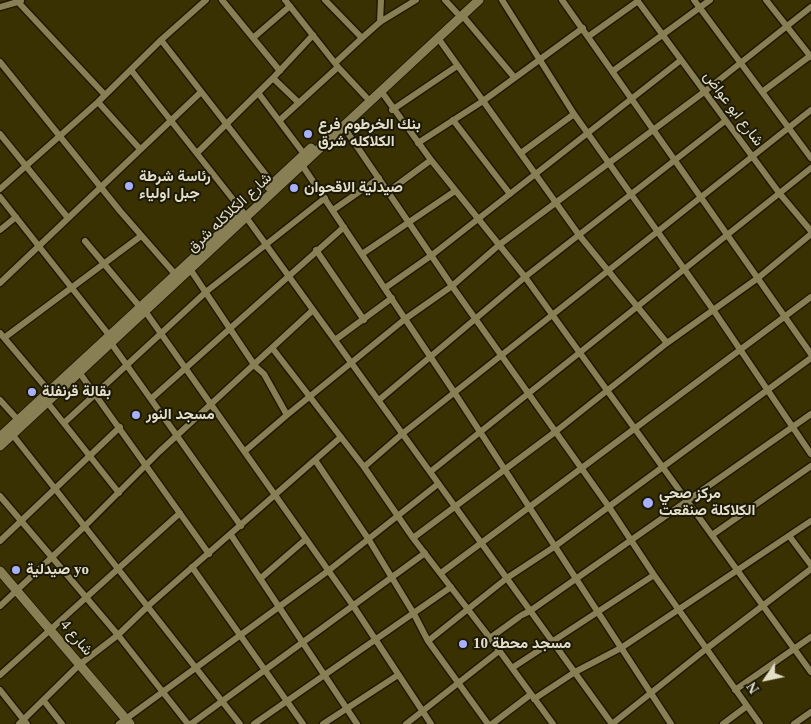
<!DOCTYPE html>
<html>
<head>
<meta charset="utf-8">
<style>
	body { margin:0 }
	#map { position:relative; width:811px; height:724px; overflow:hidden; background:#3a3103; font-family:"Times New Roman",serif }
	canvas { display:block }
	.north { position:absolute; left:741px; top:654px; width:50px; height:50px; -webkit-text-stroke:4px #1d1908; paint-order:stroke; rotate:236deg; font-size:14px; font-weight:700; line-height:20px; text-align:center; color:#e3dec7 }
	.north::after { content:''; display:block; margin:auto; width:18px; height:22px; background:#e3dec7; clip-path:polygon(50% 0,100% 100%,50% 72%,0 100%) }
</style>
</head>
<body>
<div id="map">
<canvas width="811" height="724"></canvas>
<div class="north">N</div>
</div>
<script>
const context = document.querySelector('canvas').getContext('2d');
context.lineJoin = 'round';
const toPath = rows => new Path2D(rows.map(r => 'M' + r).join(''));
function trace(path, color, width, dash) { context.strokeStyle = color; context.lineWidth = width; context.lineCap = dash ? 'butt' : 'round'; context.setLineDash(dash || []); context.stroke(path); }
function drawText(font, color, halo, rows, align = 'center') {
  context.font = font + ' "Times New Roman",Vazirmatn,serif'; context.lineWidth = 4; context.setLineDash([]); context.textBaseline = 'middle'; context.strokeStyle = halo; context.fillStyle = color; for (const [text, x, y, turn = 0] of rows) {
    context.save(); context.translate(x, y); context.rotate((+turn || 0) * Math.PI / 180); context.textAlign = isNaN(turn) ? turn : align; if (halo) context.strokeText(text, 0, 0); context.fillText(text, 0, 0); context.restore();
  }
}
const street = toPath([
	[222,0,280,71],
	[285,0,338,67,366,97],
	[325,0,362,38,335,63],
	[445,0,457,13],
	[502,0,574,114,714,311,811,454],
	[562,0,811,354],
	[637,0,780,194,811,231],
	[694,0,811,158],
	[766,0,811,57],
	[19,3,105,95],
	[0,7,21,1],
	[462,15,514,77],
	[380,22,381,0],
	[589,36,638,1],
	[253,38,290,6],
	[362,38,380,22,416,0],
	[438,38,579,235,667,343],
	[161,40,273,184],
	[0,62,120,211,175,274],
	[131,70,243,212],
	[613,71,710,0],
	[381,91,431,160,525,277,811,672],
	[762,92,810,56],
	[259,94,304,154],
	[98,102,140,149],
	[299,103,273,78,313,35],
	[392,110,457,66],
	[280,120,338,67],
	[453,120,510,194],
	[343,126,452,286,609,507,654,575,760,724],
	[0,134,68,218],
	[418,143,483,101,583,28],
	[197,153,273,78],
	[521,153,574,114],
	[302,165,454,392,671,724],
	[0,189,98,102,161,40,206,0],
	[389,191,431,160],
	[0,197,109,335],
	[333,210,379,178],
	[246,217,612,724],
	[0,230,16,217],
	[85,241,140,307],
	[316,250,364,320],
	[362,254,455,191],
	[190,269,255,366,264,374,287,415],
	[0,283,201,92],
	[385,288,432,255,681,60],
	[145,311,352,604,431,724],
	[0,333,49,391],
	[4,338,141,236],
	[335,340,392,298],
	[111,343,241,526],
	[273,349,364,467,413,538,490,638,553,724],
	[79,372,209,554],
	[152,398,344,227],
	[0,400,18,420],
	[379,400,525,277,725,121],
	[47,402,119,493],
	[64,423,207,291,325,198],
	[12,434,240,724],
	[245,451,287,415,405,319,452,286,499,245,704,92,811,7],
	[315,460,369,540,414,614,428,641,488,724],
	[364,467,402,434,811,110],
	[430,472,811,168],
	[0,496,118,635,188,724],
	[231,535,357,724],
	[712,535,811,466],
	[790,537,811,565],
	[413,538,555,432,667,343,758,278,811,234],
	[0,541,120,427],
	[192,567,303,724],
	[441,573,811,297],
	[261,578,306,539],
	[0,606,85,526,159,452,313,310],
	[522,615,530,611,811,414],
	[490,638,519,617],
	[428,641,507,578,554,547,811,358],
	[512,668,654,575],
	[0,675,180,513],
	[0,690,27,724],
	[735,690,811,637],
	[534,699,575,672,621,648,811,521],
	[44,701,62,724],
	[19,724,79,665,118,635,148,606,341,437],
	[119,724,328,571,438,484],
	[191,724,425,553],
	[254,724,451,587],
	[323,724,398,675],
	[406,724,499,651],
	[492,724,530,695],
	[612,724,706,649,811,569],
	[723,724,747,706],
	[794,724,811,712]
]);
const secondary = toPath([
	[269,187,311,148],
	[0,437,240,215],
	[0,446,479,0],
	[0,571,130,724]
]);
const markers = [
	[308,134,5,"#a7b1fc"],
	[129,186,5,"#a7b1fc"],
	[294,188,5,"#a7b1fc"],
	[32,392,5,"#a7b1fc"],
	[136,415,5,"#a7b1fc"],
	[648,503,6,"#a7b1fc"],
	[16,570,5,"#a7b1fc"],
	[463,644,5,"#a7b1fc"]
];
const streetNames = [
	["شارع ابو عواض",733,109,53],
	["شارع الكلاكله شرق",230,213,-43],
	["شارع 4",76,638,50]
];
const poiNames = [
	["بنك الخرطوم فرع",318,125],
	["الكلاكله شرق",318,142],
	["رئاسة شرطة",139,177],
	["جبل اولياء",139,194],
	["صيدلية الاقحوان",304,188],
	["بقالة قرنفلة",42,392],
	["مسجد النور",146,415],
	["مركز صحي",659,494],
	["الكلاكلة صنقعت",659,511],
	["صيدلية yo",26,570],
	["مسجد محطة 10",473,644]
];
trace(street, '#201900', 9);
trace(secondary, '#201900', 11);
trace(street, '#887f54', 6);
trace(secondary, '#887f54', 9);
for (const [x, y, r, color] of markers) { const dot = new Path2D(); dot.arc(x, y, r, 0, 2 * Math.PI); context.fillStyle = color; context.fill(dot); trace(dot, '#1d1908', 2); }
drawText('15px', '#e3dec7', '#1d1908', streetNames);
drawText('bold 15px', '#e3dec7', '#1d1908', poiNames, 'left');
</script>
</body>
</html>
